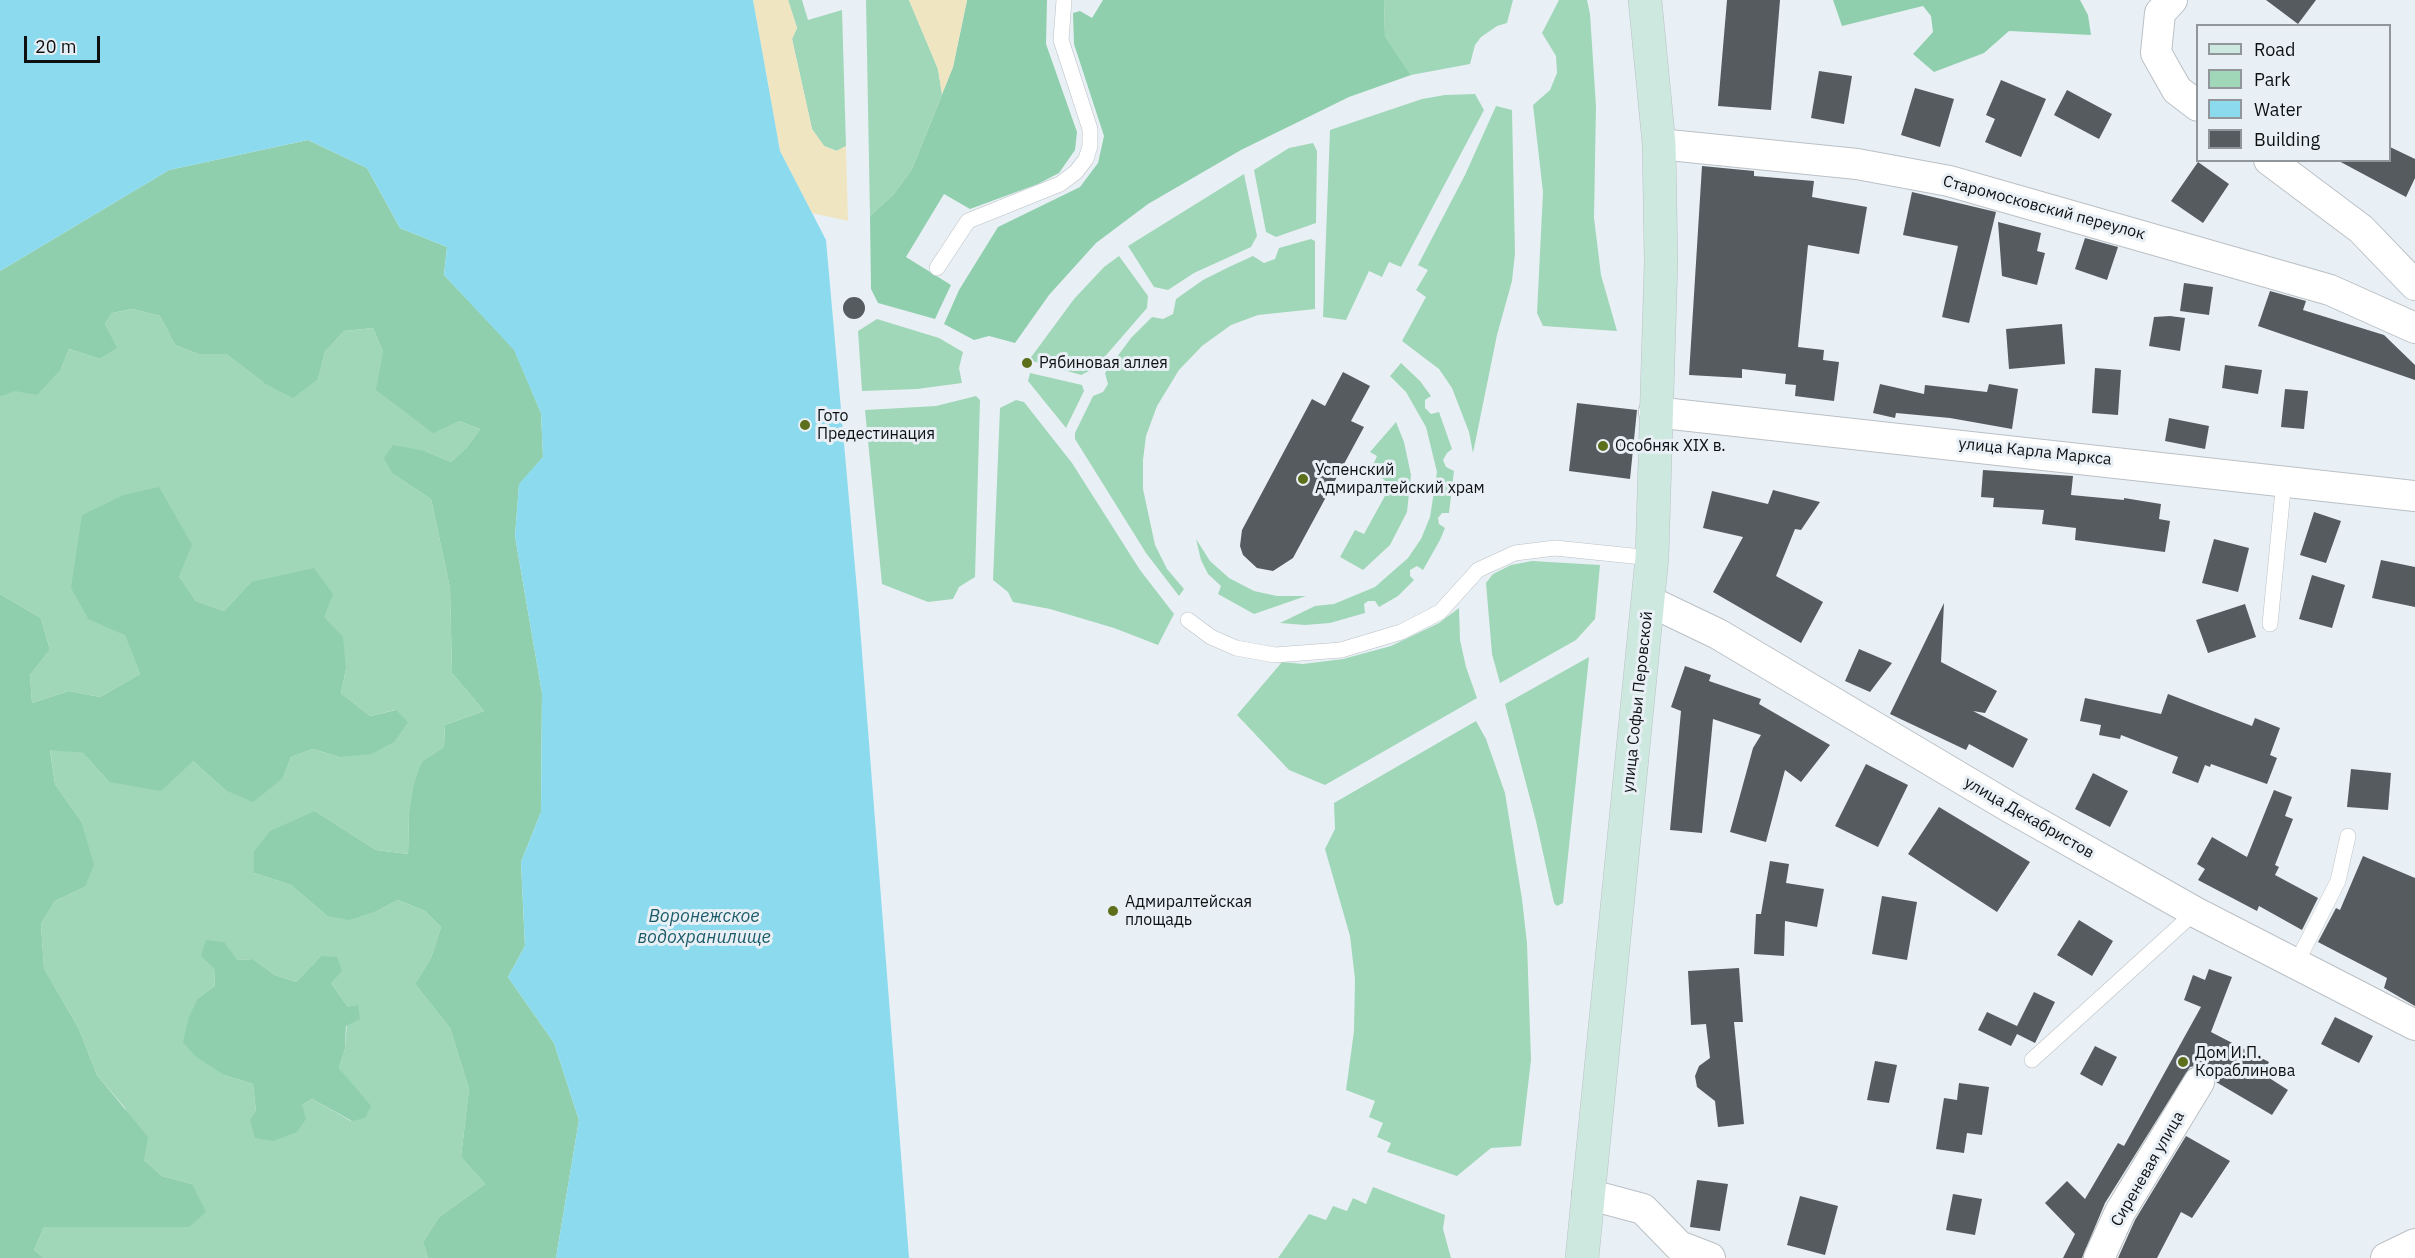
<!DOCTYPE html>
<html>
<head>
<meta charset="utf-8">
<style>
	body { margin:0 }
	#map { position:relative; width:2415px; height:1258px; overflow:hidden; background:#e9f0f5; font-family:"IBM Plex Sans",sans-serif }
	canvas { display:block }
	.legend { position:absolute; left:2196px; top:24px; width:195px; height:138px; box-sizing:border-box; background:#e9f0f5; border:2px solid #91969a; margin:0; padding:8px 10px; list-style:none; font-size:18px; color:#0e1012 }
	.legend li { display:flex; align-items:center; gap:12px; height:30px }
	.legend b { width:30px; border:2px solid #91969a }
	.scale { position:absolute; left:24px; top:36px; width:76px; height:27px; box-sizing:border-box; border:3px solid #0e1012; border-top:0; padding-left:8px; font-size:18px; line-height:21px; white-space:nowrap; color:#0e1012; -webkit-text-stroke:4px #e9f0f5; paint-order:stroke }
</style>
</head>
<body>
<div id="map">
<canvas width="2415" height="1258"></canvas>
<ul class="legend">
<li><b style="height:8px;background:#cde8de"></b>Road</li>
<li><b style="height:16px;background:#a0d7b8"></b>Park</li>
<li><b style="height:16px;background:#8cdaed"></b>Water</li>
<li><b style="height:16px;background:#555b5f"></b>Building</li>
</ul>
<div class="scale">20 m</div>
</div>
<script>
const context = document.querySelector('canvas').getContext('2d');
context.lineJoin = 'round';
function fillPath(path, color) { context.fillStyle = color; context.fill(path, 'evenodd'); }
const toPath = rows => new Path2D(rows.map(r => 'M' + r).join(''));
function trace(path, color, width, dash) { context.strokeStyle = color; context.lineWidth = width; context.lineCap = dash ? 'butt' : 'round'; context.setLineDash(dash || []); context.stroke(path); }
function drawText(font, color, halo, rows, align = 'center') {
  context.font = font + ' "IBM Plex Sans",sans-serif'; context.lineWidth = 6; context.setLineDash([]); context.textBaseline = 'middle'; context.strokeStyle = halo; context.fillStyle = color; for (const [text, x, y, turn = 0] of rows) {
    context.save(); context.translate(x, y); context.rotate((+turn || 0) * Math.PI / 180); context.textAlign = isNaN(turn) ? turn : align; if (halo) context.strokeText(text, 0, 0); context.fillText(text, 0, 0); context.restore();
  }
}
const green = toPath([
	[788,0,802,0,808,20,842,10,846,146,837,151,824,146,812,129,792,39,797,28],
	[866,0,909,0,938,69,942,94,912,169,893,195,870,216],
	[1384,0,1513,0,1507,23,1497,26,1481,37,1475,45,1470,64,1411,75,1385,36],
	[1559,0,1587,0,1590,14,1596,106,1594,218,1601,275,1617,331,1543,326,1537,313,1543,192,1533,105,1550,90,1557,73,1556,56,1542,33],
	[1475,94,1484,110,1401,267,1389,262,1382,277,1369,271,1346,320,1323,317,1330,130,1422,99,1445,95],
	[1496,106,1512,110,1515,253,1512,281,1497,335,1473,453,1469,432,1452,388,1439,369,1402,341,1426,297,1416,290,1428,270,1418,265,1465,175],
	[1313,143,1317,151,1316,223,1276,237,1266,232,1254,170,1289,148],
	[1244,174,1257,236,1251,247,1194,273,1168,290,1154,287,1128,246],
	[1311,239,1315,241,1315,309,1258,315,1231,325,1202,346,1179,370,1157,406,1146,436,1143,460,1143,489,1155,545,1167,569,1184,589,1179,596,1146,553,1075,439,1075,433,1093,396,1103,392,1108,384,1105,373,1131,338,1152,317,1163,319,1173,314,1176,299,1203,280,1229,267,1253,256,1264,263,1275,259,1279,248],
	[1119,256,1148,296,1147,308,1095,368,1081,375,1029,360,1074,299,1104,267],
	[132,309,160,316,175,345,198,354,226,354,264,383,318,379,325,352,344,331,373,328,383,352,459,421,480,429,467,447,451,462,425,451,393,474,431,499,450,588,452,673,484,711,445,725,444,747,422,761,409,813,408,854,376,850,315,811,254,873,291,885,327,916,377,911,398,900,425,911,441,927,431,958,415,984,450,1028,469,1089,461,1157,485,1184,439,1217,423,1242,428,1258,44,1258,34,1250,44,1227,189,1227,192,1184,162,1176,144,1160,125,1108,97,1075,79,1029,44,968,41,924,55,901,85,887,81,821,55,784,50,749,83,753,109,782,193,761,225,790,283,778,291,757,313,749,339,757,395,710,370,716,341,693,346,669,251,582,224,611,196,601,179,576,89,620,125,634,140,674,100,697,69,691,32,703,30,675,50,650,41,618,0,594,0,397,61,369,69,349,100,359,116,348,105,324,112,313],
	[321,956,331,983,348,1007,345,1049,339,1068,352,1086,351,1121,312,1099,302,1105,256,1111,253,1084,224,1075,198,998,215,986,214,968,237,960,253,959,275,975,296,982],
	[877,319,939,338,963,352,959,368,962,383,917,389,862,391,858,331],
	[1401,363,1420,381,1431,396,1425,400,1425,408,1431,414,1439,412,1452,449,1447,453,1443,460,1446,467,1454,471,1449,513,1442,513,1438,518,1439,524,1445,528,1440,540,1423,570,1417,566,1410,570,1410,576,1414,580,1398,596,1379,607,1375,601,1368,601,1364,604,1365,613,1330,623,1305,625,1280,623,1315,606,1334,604,1375,587,1408,558,1421,539,1430,517,1437,472,1426,427,1406,392,1390,376],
	[1030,373,1082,385,1084,391,1066,428,1028,381],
	[976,396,980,400,975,577,959,587,953,599,928,602,882,584,865,410,936,406],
	[1016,400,1024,402,1072,463,1140,570,1174,614,1158,645,1114,628,1050,609,1013,602,1008,592,993,580,1000,408],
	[1396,422,1404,442,1411,475,1407,512,1390,545,1363,570,1340,557,1355,530,1364,534,1386,494,1380,490,1385,480,1378,476,1383,467,1374,463,1377,456,1370,452],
	[1196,539,1210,561,1229,578,1254,591,1277,596,1306,596,1254,614,1218,594,1221,586,1208,574,1201,560],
	[1532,561,1600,565,1595,619,1576,640,1500,683,1492,654,1486,583,1493,574,1511,565],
	[1459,608,1460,640,1466,667,1477,698,1325,785,1289,770,1237,715,1282,662,1303,664,1343,659,1391,646,1439,623],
	[1589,657,1563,903,1557,906,1554,903,1536,821,1505,704],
	[1476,721,1486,739,1505,793,1522,899,1527,943,1531,1060,1521,1146,1491,1148,1457,1176,1387,1152,1391,1143,1377,1137,1383,1123,1369,1117,1375,1101,1346,1090,1354,1031,1355,979,1350,936,1325,849,1335,829,1334,803],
	[1373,1187,1445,1215,1443,1229,1451,1258,1278,1258,1309,1214,1326,1220,1333,1206,1347,1211,1353,1198,1366,1204]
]);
const forest = toPath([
	[967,0,1047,0,1046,44,1077,132,1075,150,1059,173,1038,184,970,209,944,194,906,257,951,285,935,319,878,303,871,289,870,216,893,195,912,169,953,67],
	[1103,0,1384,0,1385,36,1411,75,1349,97,1241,150,1148,204,1096,243,1049,295,1015,343,989,336,974,340,944,324,959,290,998,227,1080,187,1098,163,1104,136,1074,44,1073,13,1080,11,1092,18],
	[1833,0,2080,0,2088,15,2091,35,2009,31,1984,53,1934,72,1913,54,1933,32,1931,16,1923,6,1842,26],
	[308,140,367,168,400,228,447,247,444,275,514,349,541,413,543,457,519,485,515,536,542,693,541,812,521,862,525,946,508,977,554,1043,579,1120,556,1258,428,1258,423,1242,439,1217,485,1184,461,1157,469,1089,450,1028,415,984,431,958,441,927,425,911,398,900,377,911,349,920,327,916,291,885,254,873,254,852,270,831,315,811,376,850,408,854,409,813,414,784,422,761,444,747,445,725,484,711,452,673,450,588,431,499,393,474,384,458,393,445,425,451,451,462,467,447,480,429,459,421,433,433,376,390,383,352,373,328,344,331,325,352,318,379,293,398,264,383,226,354,198,354,175,345,160,316,132,309,112,313,105,324,117,348,100,359,69,349,61,369,37,395,15,391,0,397,0,271,169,170],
	[159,487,192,545,179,576,196,601,224,611,251,582,314,568,333,594,324,617,343,637,346,669,341,693,370,716,396,710,408,722,394,742,371,754,339,757,313,749,291,757,283,778,253,802,225,790,193,761,161,791,109,782,83,753,50,750,55,784,81,821,94,865,85,887,55,901,41,924,44,968,79,1029,97,1075,148,1137,144,1160,162,1176,192,1184,206,1212,189,1227,44,1227,34,1250,44,1258,0,1258,0,594,41,618,50,650,30,675,32,703,69,691,100,697,140,674,125,635,89,620,71,588,82,515,124,495],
	[206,940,224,942,237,960,253,959,275,975,296,982,321,956,337,957,342,971,331,983,348,1007,358,1005,360,1019,346,1026,345,1049,339,1068,371,1106,365,1118,352,1121,312,1099,302,1105,306,1119,297,1132,273,1141,255,1138,250,1120,256,1111,253,1084,224,1075,195,1056,183,1042,189,1017,198,998,215,986,214,968,201,956]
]);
const sand = toPath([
	[753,0,788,0,797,28,792,39,812,129,824,146,836,151,846,146,848,221,812,213,780,151],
	[909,0,967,0,953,67,942,94,938,69]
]);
const water = toPath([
	[0,0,753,0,780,151,826,240,858,601,909,1258,556,1258,579,1120,554,1043,508,977,525,946,521,862,541,812,542,693,515,536,519,484,543,457,541,413,514,350,444,275,447,247,400,228,367,168,308,140,169,170,0,271]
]);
const building = toPath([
	[1727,0,1780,0,1771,110,1718,106],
	[2266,0,2316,0,2298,24],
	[1819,71,1852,76,1844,124,1811,118],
	[2001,80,2046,99,2021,157,1985,142,1995,119,1986,115],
	[1915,88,1954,99,1940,147,1901,135],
	[2067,90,2112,114,2099,139,2054,115],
	[2390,147,2415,159,2415,178,2406,197,2337,160,2390,160],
	[2198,162,2229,184,2203,223,2171,201],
	[1702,166,1754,171,1754,176,1814,181,1812,197,1867,207,1859,254,1808,245,1798,347,1824,350,1823,360,1839,362,1834,401,1795,396,1796,385,1785,384,1786,374,1742,369,1742,378,1689,375],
	[1912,192,1996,212,1969,323,1942,317,1958,246,1903,235],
	[1998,222,2041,233,2037,251,2045,253,2037,285,2002,276],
	[2085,238,2118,247,2107,280,2075,269],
	[2184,283,2213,287,2209,315,2180,311],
	[2270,291,2306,301,2303,310,2384,335,2415,365,2415,380,2258,326],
	'843 308a11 11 0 1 1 22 0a11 11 0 1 1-22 0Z',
	[2170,316,2185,318,2180,351,2149,346,2154,317],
	[2062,324,2065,364,2009,369,2006,329],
	[2225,365,2262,370,2258,394,2222,388],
	[2095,368,2121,370,2118,415,2092,413],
	[1343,372,1370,386,1351,421,1364,427,1293,558,1273,571,1257,568,1243,555,1240,546,1242,530,1312,399,1325,406],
	[1880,384,1924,394,1925,385,1987,392,1989,384,2018,389,2012,429,1950,418,1896,413,1895,418,1873,413],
	[2285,389,2308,391,2304,429,2281,427],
	[1577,403,1637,410,1630,479,1569,471],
	[2169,418,2209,426,2205,449,2165,441],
	[1983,470,2073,476,2071,495,2124,500,2124,498,2161,504,2159,519,2170,521,2165,552,2075,540,2076,528,2042,524,2044,510,1993,507,1994,498,1981,497],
	[1773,490,1820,502,1801,530,1795,529,1776,576,1823,602,1801,643,1713,592,1743,537,1703,528,1712,491,1768,504],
	[2314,512,2341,521,2326,563,2300,555],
	[2214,539,2249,548,2238,592,2202,583],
	[2381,560,2415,567,2415,607,2372,598],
	[2312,575,2345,585,2332,628,2299,619],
	[1944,603,1941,662,1997,691,1985,713,1973,711,2028,739,2013,768,1969,744,1966,750,1890,714],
	[2245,604,2256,637,2208,653,2196,620],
	[1859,649,1892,663,1870,692,1845,681],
	[1685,666,1711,675,1709,681,1761,699,1759,704,1830,745,1801,782,1785,770,1766,842,1730,832,1753,748,1761,735,1713,719,1702,833,1670,830,1681,711,1671,707],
	[2168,694,2252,726,2255,718,2280,728,2270,755,2277,758,2267,784,2211,764,2210,767,2205,765,2198,783,2172,773,2178,757,2121,735,2120,739,2099,735,2101,725,2080,721,2085,698,2161,714],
	[1866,764,1908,785,1878,847,1835,826],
	[2351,769,2391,773,2388,810,2347,807],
	[2093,773,2128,791,2110,827,2075,809],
	[2274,790,2292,797,2285,816,2293,819,2275,865,2279,867,2275,875,2318,898,2302,930,2259,906,2257,911,2198,880,2205,869,2197,864,2212,837,2247,857],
	[1939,807,2030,862,1997,912,1908,854],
	[2363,856,2415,878,2415,1006,2384,988,2387,978,2318,942,2336,908,2340,910],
	[1770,861,1789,864,1786,883,1824,889,1817,927,1785,921,1784,956,1754,954,1756,914,1761,914],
	[1882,896,1917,902,1907,960,1872,954],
	[2079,920,2113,941,2092,976,2057,955],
	[1739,968,1743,1022,1734,1022,1744,1124,1718,1127,1715,1101,1697,1087,1695,1076,1699,1066,1710,1058,1706,1024,1691,1025,1688,971],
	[2209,969,2232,977,2211,1032,2269,1062,2263,1074,2288,1090,2272,1115,2216,1082,2214,1073,2207,1067,2199,1065,2190,1067,2105,1203,2082,1258,2063,1258,2075,1234,2045,1203,2067,1181,2085,1199,2118,1143,2124,1146,2201,1007,2184,1000,2193,975,2205,980],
	[2034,992,2055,1002,2035,1043,2017,1034,2011,1046,1978,1030,1987,1012,2017,1026],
	[2335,1017,2373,1036,2359,1063,2321,1044],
	[2095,1046,2117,1057,2102,1086,2080,1074],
	[1875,1061,1897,1065,1889,1103,1867,1100],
	[1959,1083,1989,1087,1982,1135,1967,1133,1964,1153,1936,1149,1944,1098,1957,1100],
	[2186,1136,2230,1161,2192,1218,2181,1212,2157,1258,2118,1258,2135,1220],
	[1697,1180,1728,1184,1720,1231,1690,1227],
	[1953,1194,1982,1199,1975,1235,1946,1230],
	[1800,1196,1838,1206,1825,1255,1787,1245]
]);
const lane = toPath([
	[937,268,968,221,1060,184,1076,172,1086,159,1090,146,1090,129,1061,40,1064,0],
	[1188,620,1211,637,1236,648,1275,655,1341,650,1401,632,1440,612,1478,570,1515,553,1555,548,1652,558],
	[2270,624,2284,480],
	[2296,964,2338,881,2348,836],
	[2032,1060,2195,912]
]);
const street = toPath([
	[2172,0,2160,13,2156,53,2177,90,2198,106],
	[1659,144,1857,164,1949,181,2330,290,2415,328],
	[2269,160,2361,229,2415,285],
	[1654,412,2415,496],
	[1649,601,1718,634,2011,808,2195,912,2415,1025],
	[1587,1194,1643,1209,1679,1246,1710,1258],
	[2099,1258,2120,1212,2199,1082],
	[2386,1258,2415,1244]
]);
const secondary = toPath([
	[1582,1258,1652,558,1661,262,1659,144,1645,0]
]);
const markers = [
	[1027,363,6,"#5e6f1b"],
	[805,425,6,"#5e6f1b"],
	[1603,446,6,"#5e6f1b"],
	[1303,479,6,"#5e6f1b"],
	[1113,911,6,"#5e6f1b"],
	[2183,1062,6,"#5e6f1b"]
];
const streetNames = [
	["Старомосковский переулок",2044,208,15],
	["улица Карла Маркса",2035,452,6],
	["улица Софьи Перовской",1638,702,-84],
	["улица Декабристов",2029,818,30],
	["Сиреневая улица",2148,1169,-60]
];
const poiNames = [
	["Рябиновая аллея",1039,363],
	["Гото",817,416],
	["Предестинация",817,434],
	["Особняк XIX в.",1615,446],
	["Успенский",1315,470],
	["Адмиралтейский храм",1315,488],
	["Адмиралтейская",1125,902],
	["площадь",1125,920],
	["Дом И.П.",2195,1053],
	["Кораблинова",2195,1071]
];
const waterNames = [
	["Воронежское",704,917],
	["водохранилище",704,938]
];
fillPath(green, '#a0d7b8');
fillPath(forest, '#90cfad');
fillPath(sand, '#efe5c0');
fillPath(water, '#8cdaed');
fillPath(building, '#555b5f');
trace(lane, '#bac0c5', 16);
trace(street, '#bac0c5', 32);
trace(secondary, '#bac0c5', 34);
trace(lane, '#fff', 15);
trace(street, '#fff', 30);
trace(secondary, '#cde8de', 33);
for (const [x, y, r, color] of markers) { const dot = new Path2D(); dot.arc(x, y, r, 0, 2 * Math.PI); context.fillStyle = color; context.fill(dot); trace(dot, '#e9f0f5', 2); }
drawText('16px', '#0e1012', '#e9f0f5', streetNames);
drawText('16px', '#0e1012', '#e9f0f5', poiNames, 'left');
drawText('italic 18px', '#1b5b69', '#e9f0f5', waterNames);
</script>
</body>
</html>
